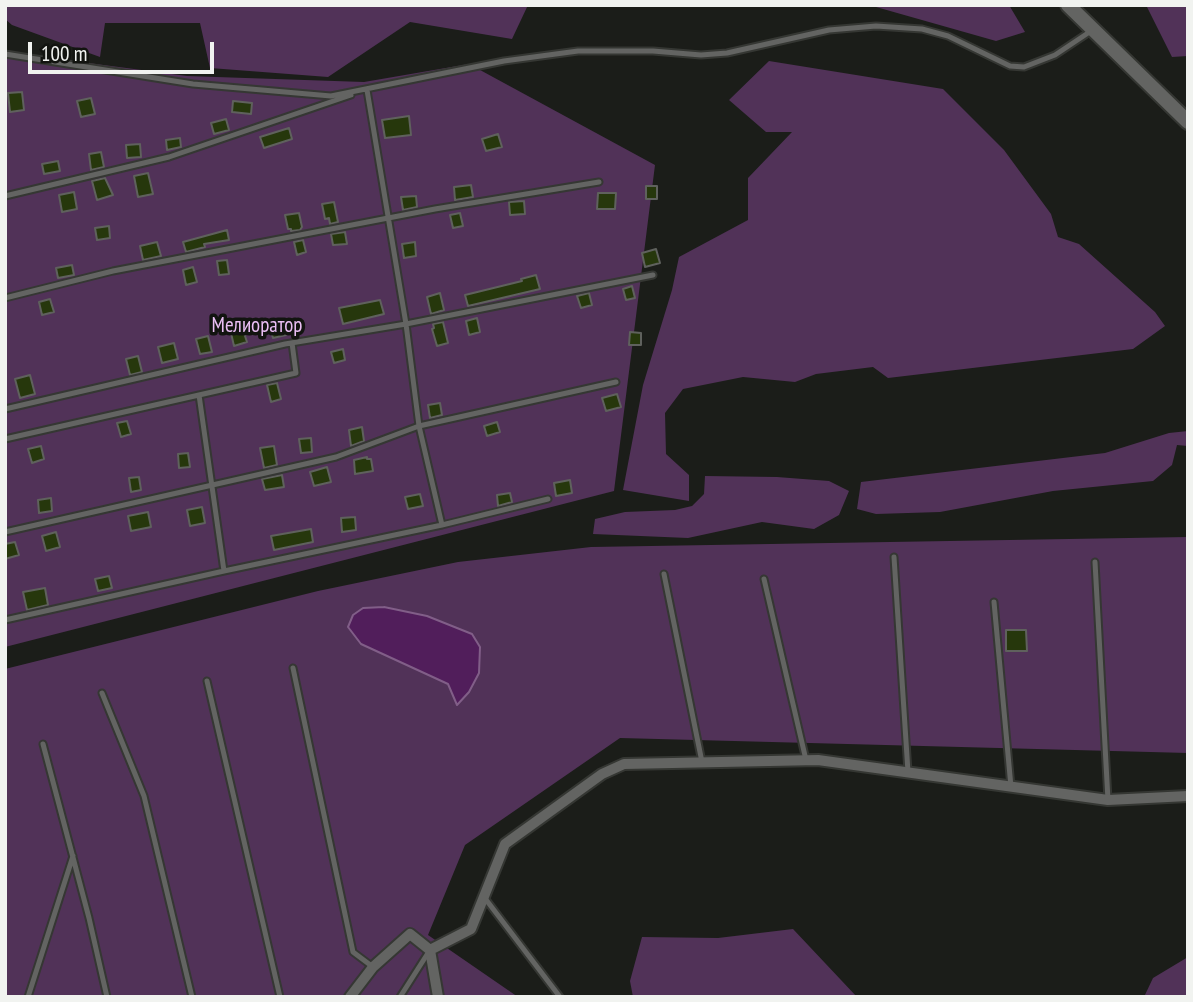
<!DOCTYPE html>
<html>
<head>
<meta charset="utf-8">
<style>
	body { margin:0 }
	#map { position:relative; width:1193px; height:1002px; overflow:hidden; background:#1b1d19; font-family:"PT Sans Narrow",sans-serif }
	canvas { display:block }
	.frame { position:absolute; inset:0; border:7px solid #f1f3f0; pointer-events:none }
	.scale { position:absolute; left:28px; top:42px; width:186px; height:32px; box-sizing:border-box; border:4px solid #f1f3f0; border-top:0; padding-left:9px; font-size:21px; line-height:24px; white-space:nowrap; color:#f1f3f0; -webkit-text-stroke:5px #121410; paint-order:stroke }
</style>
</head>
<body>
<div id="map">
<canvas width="1193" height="1002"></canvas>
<div class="frame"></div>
<div class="scale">100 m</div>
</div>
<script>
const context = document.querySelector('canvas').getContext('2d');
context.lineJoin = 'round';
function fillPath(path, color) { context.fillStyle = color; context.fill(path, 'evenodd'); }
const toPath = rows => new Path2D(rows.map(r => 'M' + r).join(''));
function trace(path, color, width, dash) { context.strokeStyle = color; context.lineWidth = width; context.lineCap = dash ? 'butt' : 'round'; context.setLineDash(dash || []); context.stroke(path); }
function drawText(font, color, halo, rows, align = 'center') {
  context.font = font + ' "PT Sans Narrow",sans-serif'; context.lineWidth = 7; context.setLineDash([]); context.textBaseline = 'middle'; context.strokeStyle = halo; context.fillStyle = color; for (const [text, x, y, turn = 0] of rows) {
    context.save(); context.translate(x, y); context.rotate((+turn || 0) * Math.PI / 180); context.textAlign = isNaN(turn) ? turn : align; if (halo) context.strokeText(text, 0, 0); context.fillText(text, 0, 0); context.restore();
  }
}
const green = toPath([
	[5,5,528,5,512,39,410,22,328,77,210,68,200,23,105,23,100,57,12,25,5,19],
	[869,5,1009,5,1025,32,996,41],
	[1146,5,1188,5,1188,56,1172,57],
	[5,52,187,76,364,82,469,64,655,165,614,491,5,647],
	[769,61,943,89,1004,150,1051,214,1058,237,1079,244,1155,312,1165,326,1133,349,888,378,873,367,816,374,795,382,743,377,683,389,665,413,666,454,689,475,689,501,623,490,643,385,672,290,679,257,748,220,748,178,792,132,766,132,729,100],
	[1188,431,1188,446,1177,445,1172,465,1153,481,1053,491,940,512,876,514,857,509,861,482,1105,453,1169,433],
	[705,476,777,477,829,481,849,491,839,515,814,529,762,522,688,538,593,534,595,519,625,512,675,510,692,506,704,494],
	[1188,537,1188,753,620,738,465,845,428,935,518,997,5,997,5,669,318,591,458,562,591,547],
	[793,929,857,997,633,997,630,981,642,937,718,938],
	[1188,957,1188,997,1144,997,1153,978]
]);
const water = toPath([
	[384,607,427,616,472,634,480,647,479,673,469,692,457,705,448,684,361,644,348,627,353,615,363,608,384,607]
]);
const building = toPath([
	[22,92,24,110,10,112,8,93,22,92],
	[91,98,95,114,81,117,77,101,91,98],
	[233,101,252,103,251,114,232,112,233,101],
	[409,116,411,135,385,138,382,120,409,116],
	[226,119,229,130,214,134,211,123,226,119],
	[289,128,292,139,264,148,260,137,289,128],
	[498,134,502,147,486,151,482,139,498,134],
	[180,138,181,147,167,150,166,140,180,138],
	[140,144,141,157,127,158,126,145,140,144],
	[101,152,104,167,91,170,89,154,101,152],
	[58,161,60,171,44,174,42,164,58,161],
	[148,173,153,194,138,197,134,176,148,173],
	[105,178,113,195,97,200,92,181,105,178],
	[471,185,473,197,455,200,454,187,471,185],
	[646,186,657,186,657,199,646,199,646,186],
	[74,192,77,209,62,212,59,195,74,192],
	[598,193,616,193,615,209,597,209,598,193],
	[416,196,417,207,403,210,401,197,416,196],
	[524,201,525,214,510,215,509,202,524,201],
	[334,202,338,222,330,224,329,218,325,219,322,204,334,202],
	[299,213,302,227,300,230,291,231,291,229,288,229,285,215,299,213],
	[460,213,463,226,453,228,450,215,460,213],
	[109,226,110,238,97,240,95,228,109,226],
	[227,230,229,240,204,244,205,247,186,252,183,242,227,230],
	[345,232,347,244,333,245,331,234,345,232],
	[303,240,306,252,297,255,294,242,303,240],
	[157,242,161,256,143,260,140,246,157,242],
	[415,242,416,256,404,258,402,244,415,242],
	[656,249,660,263,645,267,642,253,656,249],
	[227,260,229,274,219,275,217,261,227,260],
	[72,265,74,275,58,278,56,268,72,265],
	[193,267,197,282,186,285,183,270,193,267],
	[536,275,540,289,468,306,465,295,522,281,521,279,536,275],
	[632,286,635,298,626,300,623,289,632,286],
	[440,293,444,310,431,314,427,297,440,293],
	[589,293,592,305,581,308,577,296,589,293],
	[50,299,54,312,42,315,39,302,50,299],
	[380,300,384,314,343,324,339,308,380,300],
	[477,318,480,332,469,335,466,321,477,318],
	[282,319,286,335,273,338,268,322,282,319],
	[443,322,448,343,437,346,432,329,434,328,433,324,443,322],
	[243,330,247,342,234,346,231,333,243,330],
	[630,332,641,333,641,345,629,345,630,332],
	[208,336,212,352,200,354,196,339,208,336],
	[174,343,178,359,162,363,158,347,174,343],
	[343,349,345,360,334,363,331,352,343,349],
	[138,356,142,372,130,375,126,359,138,356],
	[30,375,35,394,20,398,15,379,30,375],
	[277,383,281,399,271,402,267,385,277,383],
	[617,394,621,407,606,411,602,398,617,394],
	[440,403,442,415,430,418,428,405,440,403],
	[127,421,131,434,121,437,117,423,127,421],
	[497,422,500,432,487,436,484,426,497,422],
	[362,427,364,441,351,446,349,430,362,427],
	[311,438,312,452,301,453,299,439,311,438],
	[41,446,44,459,32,463,28,449,41,446],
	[274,446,277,465,264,468,260,448,274,446],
	[188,453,190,467,179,468,178,454,188,453],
	[367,457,367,459,371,459,373,471,355,474,354,460,367,457],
	[327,467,331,482,314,486,310,472,327,467],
	[282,475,284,487,265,490,262,479,282,475],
	[139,477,141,490,131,492,129,478,139,477],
	[570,480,572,493,556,496,554,483,570,480],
	[510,493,512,502,498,506,497,495,510,493],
	[420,494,423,506,408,509,405,497,420,494],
	[51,498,52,511,39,513,38,500,51,498],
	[202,507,205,523,190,526,187,510,202,507],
	[148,512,151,527,131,531,128,516,148,512],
	[355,517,356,530,342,532,341,518,355,517],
	[311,529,313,542,274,550,271,536,311,529],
	[56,532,60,547,46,551,42,536,56,532],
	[15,542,19,555,5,559,5,544,15,542],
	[109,576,112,588,98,591,95,579,109,576],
	[45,588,48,605,27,610,23,592,45,588],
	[1006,630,1026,630,1027,651,1006,651,1006,630]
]);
const service = toPath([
	[5,54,193,84,331,96,504,61,578,51,653,51,701,55,727,53,829,30,876,26,922,29,948,36,1010,66,1024,67,1055,55,1091,31],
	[367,90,406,324,419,426,442,525],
	[5,196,169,157,351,95],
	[5,298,113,271,435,209,599,182],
	[199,395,224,571],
	[5,409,285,344,406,324,653,275],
	[5,439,296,373,292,343],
	[5,532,336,457,419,426,616,382],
	[894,557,908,772],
	[1095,562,1108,800],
	[664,574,702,762],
	[764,579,806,760],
	[994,602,1011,787],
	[5,620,224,571,442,525,548,499],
	[293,668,353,952,373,967],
	[207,681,280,997],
	[102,693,144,796,192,997],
	[43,744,89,918,107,997],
	[484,897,560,997],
	[28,997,73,856],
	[400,997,428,953]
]);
const minor = toPath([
	[430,950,471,929,505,844,602,774,624,764,818,760,1108,800,1188,796],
	[350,997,373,967,410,934,430,950,438,997]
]);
const tertiary = toPath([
	[1068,5,1188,122]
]);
const parkNames = [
	["Мелиоратор",257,326]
];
fillPath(green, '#513258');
fillPath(water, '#511e5b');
trace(water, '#815e88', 2);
fillPath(building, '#26370c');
trace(building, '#5f615d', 2);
trace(service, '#353733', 9);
trace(minor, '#353733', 14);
trace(tertiary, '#353733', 18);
trace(service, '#636462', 5);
trace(minor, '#636462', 10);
trace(tertiary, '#636462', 14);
drawText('21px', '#eabef4', '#121410', parkNames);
</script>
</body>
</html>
